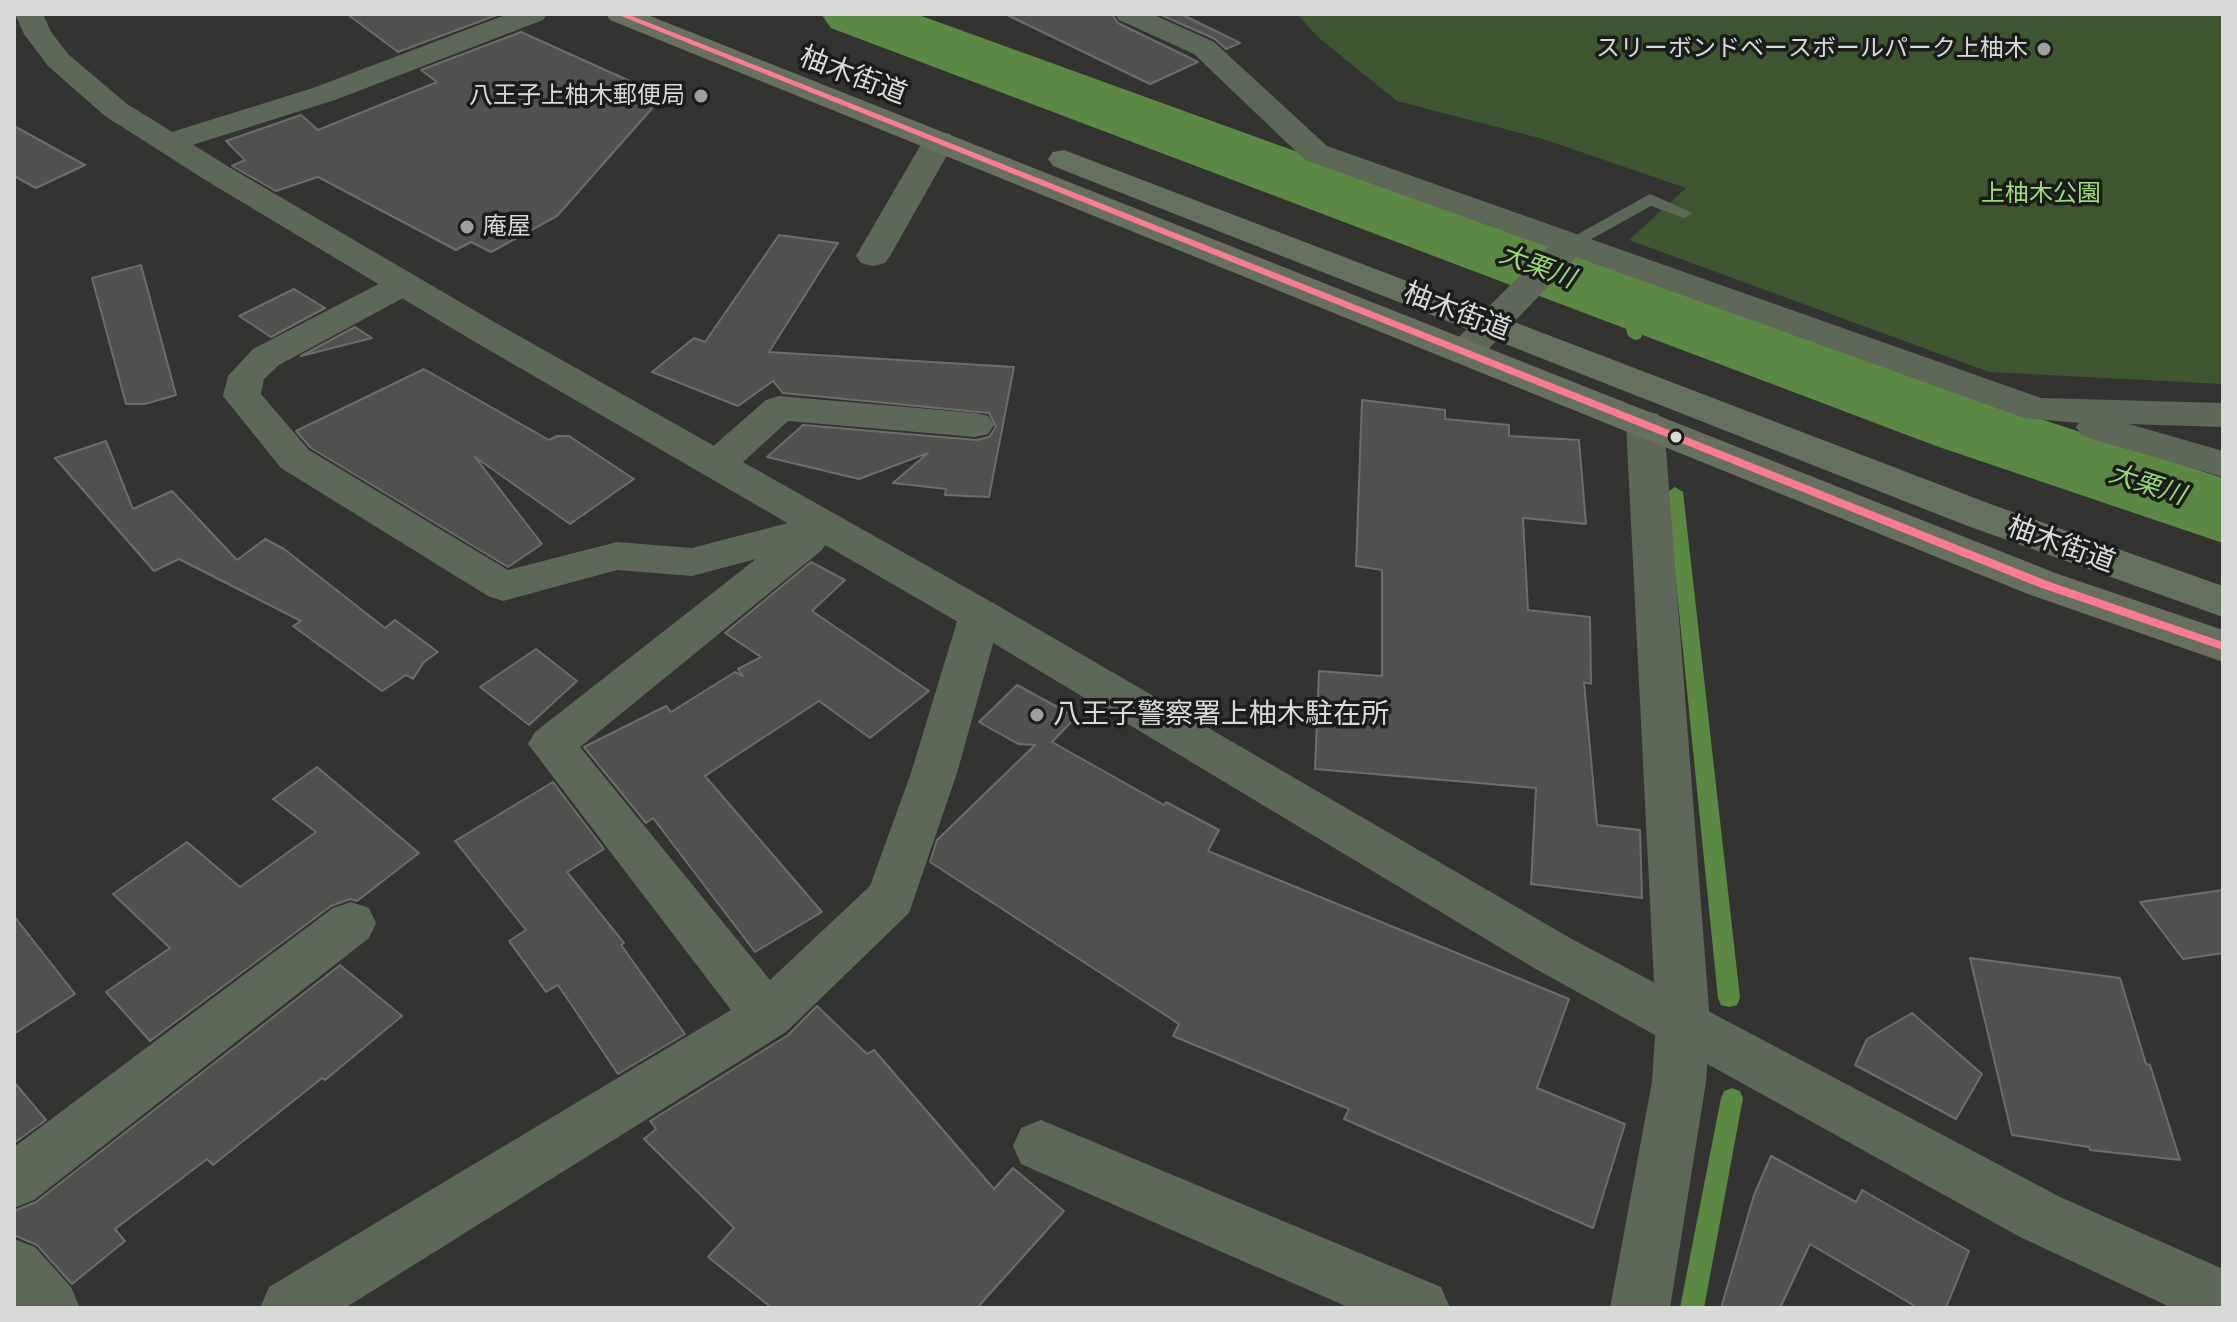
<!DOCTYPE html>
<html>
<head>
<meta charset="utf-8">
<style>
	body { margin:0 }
	#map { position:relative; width:2237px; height:1322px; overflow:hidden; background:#333432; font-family:Montserrat,sans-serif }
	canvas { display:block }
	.frame { position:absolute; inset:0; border:16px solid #d8dad7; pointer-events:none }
</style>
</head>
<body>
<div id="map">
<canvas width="2237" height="1322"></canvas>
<div class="frame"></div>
</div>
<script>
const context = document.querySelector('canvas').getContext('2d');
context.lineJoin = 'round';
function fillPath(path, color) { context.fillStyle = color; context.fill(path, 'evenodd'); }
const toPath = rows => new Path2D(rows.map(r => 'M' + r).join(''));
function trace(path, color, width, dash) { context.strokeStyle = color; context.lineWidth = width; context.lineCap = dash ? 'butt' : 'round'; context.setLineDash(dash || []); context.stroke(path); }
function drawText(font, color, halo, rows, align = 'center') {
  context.font = font + ' Montserrat,"Noto Sans JP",sans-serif'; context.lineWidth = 7; context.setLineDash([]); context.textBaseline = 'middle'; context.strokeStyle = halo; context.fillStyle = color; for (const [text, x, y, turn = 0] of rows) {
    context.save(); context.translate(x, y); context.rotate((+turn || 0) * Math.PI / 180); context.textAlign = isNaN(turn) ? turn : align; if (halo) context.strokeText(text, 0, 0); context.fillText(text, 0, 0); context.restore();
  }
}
const green = toPath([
	[1297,14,2223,14,2223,384,1989,372,1629,240,1686,188,1543,139,1397,101,1319,38]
]);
const stream = toPath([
	[1625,294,1632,298,1642,336,1640,339,1635,340,1628,336,1618,298,1625,294],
	[1675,487,1683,492,1740,998,1737,1005,1729,1007,1721,1005,1718,998,1667,492,1675,487],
	[1732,1088,1740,1091,1743,1098,1704,1308,1680,1308,1721,1098,1724,1091,1732,1088]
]);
const river = toPath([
	[821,14,916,14,2000,406,2223,478,2223,543,1936,446,831,28,821,14]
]);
const building = toPath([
	[347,14,495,14,497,15,398,52,347,14],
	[1005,14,1112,14,1118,23,1198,62,1150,84,1005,14],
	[1159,14,1181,14,1240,43,1226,49,1215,39,1159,14],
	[521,32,663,96,557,216,491,252,471,242,456,250,318,177,276,191,232,166,245,160,226,141,301,115,318,130,437,82,421,70,521,32],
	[14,126,85,165,36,188,14,176,14,126],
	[779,235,838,243,769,352,1014,367,989,497,945,495,946,489,893,483,928,453,859,479,767,457,803,425,976,440,989,437,996,427,989,413,783,393,773,381,738,406,652,372,694,338,705,342,779,235],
	[141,265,176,395,145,404,126,404,92,278,141,265],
	[294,289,325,308,271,337,239,316,294,289],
	[355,327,372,338,301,356,355,327],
	[424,369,549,440,557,436,569,436,634,479,570,524,475,457,542,544,508,567,311,448,296,431,424,369],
	[1362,400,1445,410,1445,419,1509,425,1509,436,1579,440,1586,524,1523,518,1528,610,1590,617,1591,684,1584,682,1597,825,1640,830,1642,898,1531,884,1536,788,1315,769,1319,671,1382,676,1382,570,1356,566,1362,400],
	[106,441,133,509,172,491,237,560,265,539,284,549,385,628,395,620,438,652,424,662,413,679,406,675,382,691,293,626,301,621,179,559,154,571,55,458,106,441],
	[811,562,845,580,812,611,929,691,870,738,819,701,705,776,822,912,755,952,653,818,646,823,584,747,666,706,671,712,735,672,743,676,738,669,761,657,725,633,811,562],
	[536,649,577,681,529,725,480,687,536,649],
	[1017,685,1076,717,1052,742,1164,805,1166,802,1219,830,1208,851,1569,999,1537,1088,1625,1124,1593,1228,1344,1119,1349,1109,1173,1036,1179,1024,930,862,937,840,1035,745,1018,744,979,722,1017,685],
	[317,767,419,853,357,901,350,899,331,906,150,1041,106,992,170,948,113,894,187,842,240,887,316,832,273,799,317,767],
	[553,782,604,849,567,872,624,943,621,945,685,1034,618,1074,558,985,546,992,509,941,526,930,455,841,553,782],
	[2223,890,2223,953,2183,959,2140,902,2223,890],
	[14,916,75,994,14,1034,14,916],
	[1970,958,2120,978,2146,1064,2150,1065,2180,1160,2090,1150,2089,1147,2012,1135,1970,958],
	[340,965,402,1016,325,1080,322,1078,213,1165,207,1159,115,1229,125,1241,72,1284,37,1245,14,1235,14,1211,36,1202,340,965],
	[817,1006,867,1054,874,1050,994,1189,1013,1168,1064,1211,977,1308,772,1308,708,1257,734,1228,644,1139,656,1129,650,1121,788,1035,817,1006],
	[1912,1013,1982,1074,1956,1119,1855,1065,1867,1039,1912,1013],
	[14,1082,46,1120,14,1143,14,1082],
	[1771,1156,1856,1202,1862,1190,1969,1251,1946,1308,1918,1308,1810,1244,1780,1308,1721,1308,1754,1195,1771,1156]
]);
const service = toPath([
	[1650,194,1693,213,1684,218,1651,206,1577,247,1565,247,1562,243,1650,194]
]);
const minor = toPath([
	[508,14,547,14,543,20,335,100,170,152,159,150,154,143,159,136,313,88,508,14],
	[1115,14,1152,14,1214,42,1327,146,2041,398,2223,403,2223,427,2129,424,2223,451,2223,477,2082,436,2076,427,2079,423,2024,418,1576,257,1478,360,1465,363,1452,360,1447,352,1452,344,1548,247,1305,160,1194,54,1119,20,1115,14],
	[939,132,950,134,955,141,890,256,885,263,873,266,861,263,856,256,923,141,928,134,939,132],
	[404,274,416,277,421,284,416,291,279,365,264,379,261,394,309,450,508,570,617,542,692,548,826,513,840,517,846,527,840,537,828,540,822,550,580,747,770,980,870,886,911,773,959,615,965,604,980,600,995,604,1001,615,957,773,909,913,786,1032,345,1308,260,1308,269,1287,731,1010,528,744,535,732,756,559,692,576,617,570,503,601,488,596,281,468,223,396,228,376,253,349,392,277,404,274],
	[779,396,975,413,988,416,994,425,988,434,975,437,788,421,731,473,717,477,703,473,697,464,703,455,766,400,779,396],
	[1645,411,1658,414,1664,423,1710,1022,1706,1082,1670,1308,1610,1308,1652,1082,1656,1022,1626,423,1632,414,1645,411],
	[351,902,369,908,376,923,369,938,34,1200,14,1208,14,1147,333,908,351,902],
	[1041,1120,1441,1287,1450,1308,1350,1308,1021,1164,1013,1146,1021,1128,1041,1120],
	[14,1239,35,1247,71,1287,80,1308,14,1308,14,1239]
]);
const tertiary = toPath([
	[15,14,43,14,51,32,68,54,127,104,229,167,496,323,995,604,1570,938,2060,1197,2223,1269,2223,1308,2172,1308,2020,1237,1534,968,965,626,470,339,207,181,105,116,48,66,24,34,15,14]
]);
const primary = toPath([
	[606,14,645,14,2058,574,2223,630,2223,662,2028,594,610,20,606,14],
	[1064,150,1993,505,2223,586,2223,617,1965,525,1053,166,1048,159,1053,152,1064,150]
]);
const bus1 = toPath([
	[616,14,627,14,2047,581,2223,642,2223,650,2039,587,616,14]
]);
const markers = [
	[2044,49,8,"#9ea09d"],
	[701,96,8,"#9ea09d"],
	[467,227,8,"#9ea09d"],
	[1676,437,7,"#d8dad7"],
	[1037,715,8,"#9ea09d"]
];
const farPoinames = [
	["スリーボンドベースボールパーク上柚木",2028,49],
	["八王子上柚木郵便局",685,96],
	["庵屋",483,227,"left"]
];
const farParknames = [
	["上柚木公園",2041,194]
];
const farWaternames = [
	["大栗川",1537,267,20],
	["大栗川",2147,485,18]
];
const streetNames = [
	["柚木街道",853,76,21],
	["柚木街道",1457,312,21],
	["柚木街道",2061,545,20]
];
const poiNames = [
	["八王子警察署上柚木駐在所",1053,715]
];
fillPath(green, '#3d562f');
fillPath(stream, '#5b8842');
fillPath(river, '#5b8842');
fillPath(building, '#515250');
trace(building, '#6b6c6b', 2);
fillPath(service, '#5e6859');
fillPath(minor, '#5e6859');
fillPath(tertiary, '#5e6859');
fillPath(primary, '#65705e');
fillPath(bus1, '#fe7a93');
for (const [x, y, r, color] of markers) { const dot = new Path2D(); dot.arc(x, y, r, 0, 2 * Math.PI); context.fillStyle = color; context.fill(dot); trace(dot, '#1b1c1b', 3); }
drawText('24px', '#d8dad7', '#1b1c1b', farPoinames, 'right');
drawText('24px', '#9bdd77', '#1b1c1b', farParknames);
drawText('italic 26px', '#96d872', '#1b1c1b', farWaternames);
drawText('28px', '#d8dad7', '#1b1c1b', streetNames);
drawText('28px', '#d8dad7', '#1b1c1b', poiNames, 'left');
</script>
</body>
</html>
